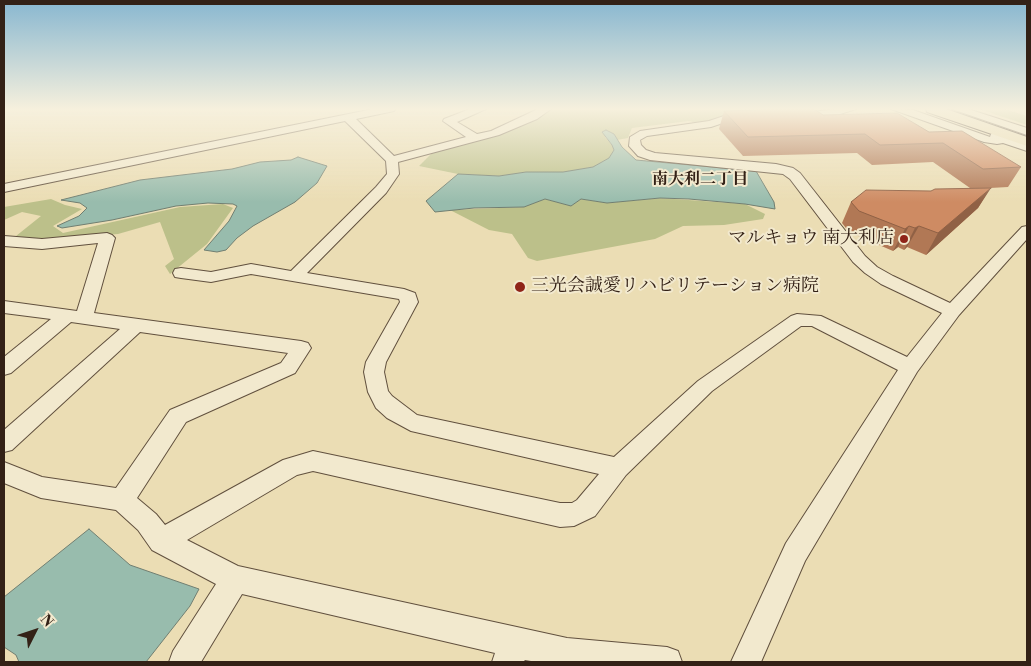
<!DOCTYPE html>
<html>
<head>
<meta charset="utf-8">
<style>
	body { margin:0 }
	#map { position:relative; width:1031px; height:666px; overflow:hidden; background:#ebddb4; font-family:"Libre Bodoni",serif }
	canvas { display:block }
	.frame { position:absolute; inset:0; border:5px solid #332116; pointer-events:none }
	.north { position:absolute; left:10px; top:606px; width:50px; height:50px; -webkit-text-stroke:4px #f2e9ce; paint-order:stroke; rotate:49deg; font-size:14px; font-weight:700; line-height:20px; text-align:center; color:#332116 }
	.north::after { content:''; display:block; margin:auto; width:18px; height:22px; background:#332116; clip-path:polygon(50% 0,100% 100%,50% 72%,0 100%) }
</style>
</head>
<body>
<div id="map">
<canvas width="1031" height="666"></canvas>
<div class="frame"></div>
<div class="north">N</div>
</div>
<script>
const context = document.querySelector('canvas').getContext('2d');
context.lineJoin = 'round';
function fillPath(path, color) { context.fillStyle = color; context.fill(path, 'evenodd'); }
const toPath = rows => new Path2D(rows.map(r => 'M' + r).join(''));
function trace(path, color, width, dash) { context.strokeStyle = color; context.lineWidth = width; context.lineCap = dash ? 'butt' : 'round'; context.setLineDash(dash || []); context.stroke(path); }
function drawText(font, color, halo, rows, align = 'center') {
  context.font = font + ' "Libre Bodoni","Noto Serif JP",serif'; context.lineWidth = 4; context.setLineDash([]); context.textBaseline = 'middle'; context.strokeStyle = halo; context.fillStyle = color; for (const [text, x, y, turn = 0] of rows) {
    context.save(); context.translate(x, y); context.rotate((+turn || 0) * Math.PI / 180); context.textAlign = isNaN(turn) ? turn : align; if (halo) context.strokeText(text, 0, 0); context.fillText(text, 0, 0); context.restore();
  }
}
const green = toPath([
	[551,109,837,109,723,116,700,124,689,121,632,128,628,138,617,140,614,134,605,137,612,145,614,150,609,158,593,167,563,172,526,172,499,176,458,174,419,166,432,153,477,140,542,115],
	[979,109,1005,109,1027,116,1027,125],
	[660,198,745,204,765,214,763,219,724,225,683,226,655,239,537,261,528,258,512,234,489,230,450,210,524,207,545,199,571,206,581,199,607,203],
	[51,199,65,205,82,209,53,226,63,233,180,207,223,204,233,208,207,244,170,274,165,266,174,259,160,222,118,234,44,240,16,236,41,216,22,212,4,220,4,207]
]);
const water = toPath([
	[606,130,614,134,622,147,636,160,756,171,774,202,775,209,745,204,689,199,660,198,607,203,581,199,571,206,545,199,524,207,474,208,435,212,426,201,458,174,499,176,526,172,563,172,593,167,609,158,614,150,612,145,602,132,606,130],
	[298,157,327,166,317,183,295,202,253,226,237,238,226,250,217,252,204,250,229,221,237,206,233,204,208,203,176,206,112,220,62,228,57,226,79,216,87,208,80,203,61,200,140,180,232,169,260,162,291,160,298,157],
	[89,529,130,565,199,589,190,606,146,662,19,662,16,655,4,647,4,597,89,529]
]);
const minor = toPath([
	[373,109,395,109,394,111,356,119,394,156,466,137,443,121,444,119,470,109,486,109,457,122,477,134,491,131,538,109,551,109,537,119,499,135,398,162,399,174,386,193,307,273,404,289,415,293,418,302,386,362,384,372,388,391,392,396,417,415,614,457,698,381,791,316,797,314,821,316,907,357,942,313,881,284,865,273,853,262,790,179,783,174,650,160,638,156,629,146,630,137,640,131,709,121,724,116,749,115,750,117,749,119,745,120,726,122,711,127,647,136,640,140,641,145,646,150,655,153,776,164,793,168,800,173,865,256,877,267,893,276,950,303,1022,227,1027,226,1027,239,959,315,917,372,805,561,761,662,731,662,786,543,898,370,812,326,801,326,712,391,626,475,595,516,574,526,560,527,313,471,297,475,187,540,238,566,567,638,667,647,678,651,682,662,537,662,525,660,523,662,492,662,495,653,242,594,201,662,169,662,173,651,216,584,152,550,138,530,116,510,41,498,4,483,4,462,42,477,116,488,170,410,281,363,288,353,140,332,12,450,4,452,4,430,120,329,71,322,11,373,4,375,4,357,51,319,4,313,4,301,77,311,98,243,42,249,4,246,4,236,42,239,107,233,112,235,115,238,94,313,301,341,308,343,311,348,295,373,186,422,137,498,156,514,165,525,283,460,313,451,560,503,572,503,577,500,599,474,411,431,387,418,376,408,368,392,364,372,366,362,400,302,399,299,251,274,211,282,181,278,175,277,173,273,175,269,181,268,211,272,251,264,291,271,376,187,387,174,386,161,345,121,4,192,4,184,373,109],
	[837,109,856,109,831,117,803,119,798,116,803,113,837,109],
	[891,109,913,110,990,137,991,134,995,133,1010,136,1027,143,1027,151,1003,143,997,144,984,142,891,109],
	[952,109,968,109,1027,128,1027,135,952,109]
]);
const major = toPath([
	[926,109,946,109,1027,137,1027,146,927,112,926,109]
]);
const wall = toPath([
	[724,111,823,115,929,132,1021,167,1008,187,990,188,978,208,926,255,907,247,904,250,898,247,893,251,849,232,842,223,851,202,931,191,970,188,933,162,872,165,857,153,743,156,719,129]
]);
const shadedWall = toPath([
	[991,188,978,208,926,255,938,233],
	[909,226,898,247,893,251,905,229],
	[919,226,907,247,904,250,915,228]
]);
const building = toPath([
	[786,109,814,109,823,115,897,113,929,132,962,131,1021,167,983,169,943,143,880,145,865,134,748,137,724,111,786,109],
	[991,188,938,233,919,226,915,228,909,226,905,229,859,211,851,202,866,190,931,191,935,189,991,188]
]);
const markers = [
	[904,239,5,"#8f2418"],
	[520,287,6,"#8f2418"]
];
const farNeighbourhoodnames = [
	["南大利二丁目",700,180]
];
const poiNames = [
	["マルキョウ 南大利店",894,239],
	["三光会誠愛リハビリテーション病院",531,287,"left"]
];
fillPath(green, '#bcc08a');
fillPath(water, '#98bcad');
trace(water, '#707e71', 1);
trace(minor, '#61503e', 2);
trace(major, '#332116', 2);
fillPath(minor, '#f2e9ce');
fillPath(major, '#ebddb4');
fillPath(wall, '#b17855');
fillPath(shadedWall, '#906145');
fillPath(building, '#ce8b63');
trace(building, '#906145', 1);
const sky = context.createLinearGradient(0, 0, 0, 202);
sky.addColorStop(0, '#88b7d0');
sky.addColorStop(0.54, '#f6f0dd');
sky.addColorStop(1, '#f6f0dd00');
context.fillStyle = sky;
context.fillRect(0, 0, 1031, 202);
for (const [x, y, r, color] of markers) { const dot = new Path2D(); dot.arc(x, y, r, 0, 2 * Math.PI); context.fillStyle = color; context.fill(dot); trace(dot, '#f2e9ce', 2); }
drawText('bold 16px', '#332116', '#f2e9ce', farNeighbourhoodnames);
drawText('18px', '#332116', '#f2e9ce', poiNames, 'right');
</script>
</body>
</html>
